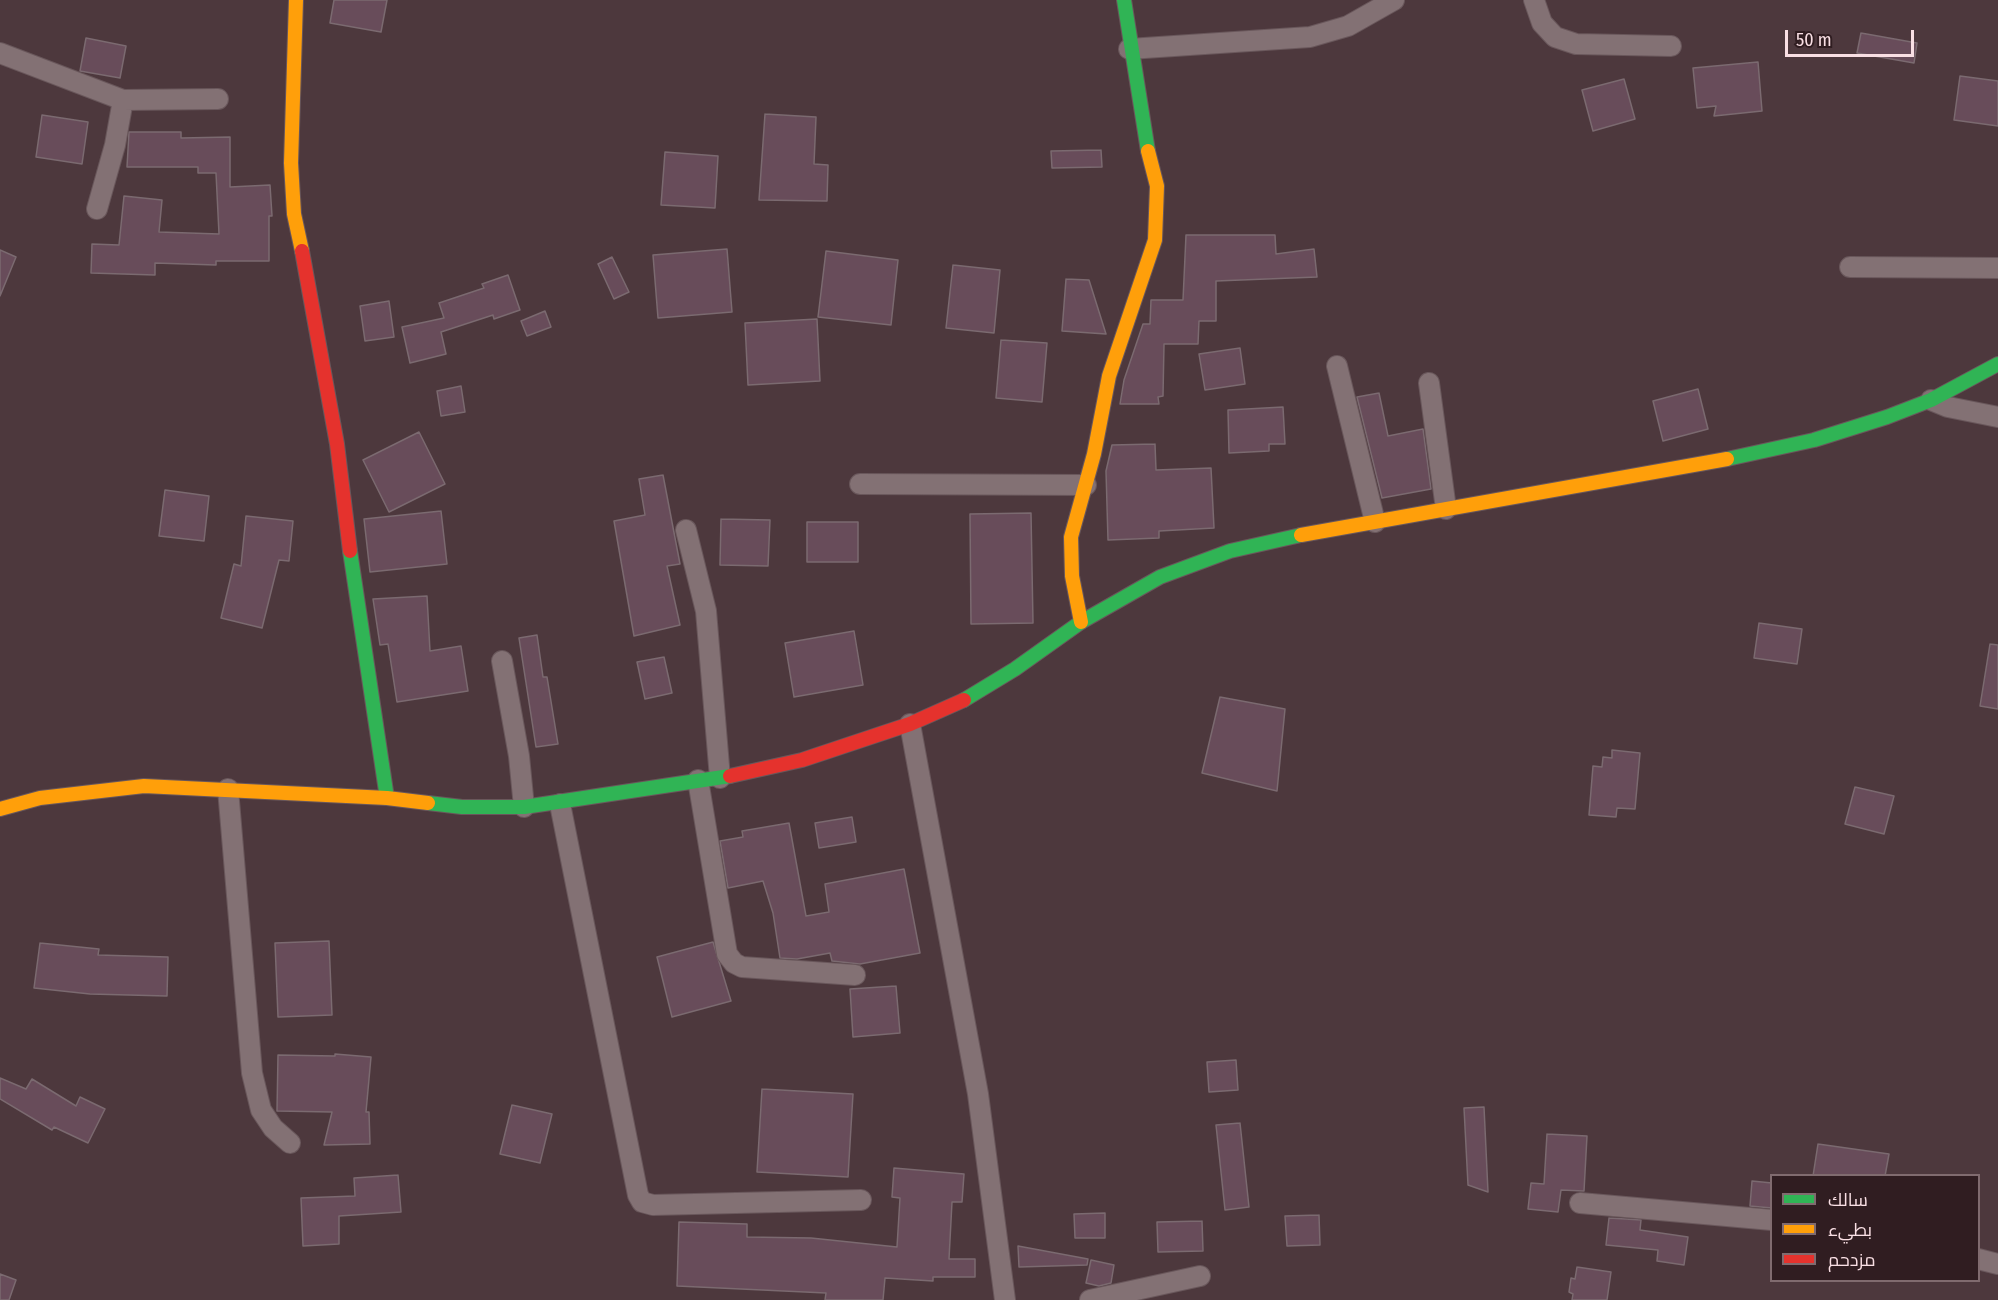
<!DOCTYPE html>
<html>
<head>
<meta charset="utf-8">
<style>
	body { margin:0 }
	#map { position:relative; width:1998px; height:1300px; overflow:hidden; background:#4d383d; font-family:"Fira Sans Condensed",Cairo,sans-serif }
	canvas { display:block }
	.legend { position:absolute; left:1770px; top:1174px; width:210px; height:108px; box-sizing:border-box; background:#301d21; border:2px solid #806b6f; margin:0; padding:8px 10px; list-style:none; font-size:18px; color:#f9dfe4 }
	.legend li { display:flex; align-items:center; gap:12px; height:30px }
	.legend b { width:30px; border:2px solid #806b6f }
	.scale { position:absolute; left:1785px; top:30px; width:129px; height:27px; box-sizing:border-box; border:3px solid #f9dfe4; border-top:0; padding-left:8px; font-size:18px; line-height:21px; white-space:nowrap; color:#f9dfe4; -webkit-text-stroke:4px #301d21; paint-order:stroke }
</style>
</head>
<body>
<div id="map">
<canvas width="1998" height="1300"></canvas>
<ul class="legend">
<li><b style="height:8px;background:#30b455"></b>سالك</li>
<li><b style="height:8px;background:#ff9f0a"></b>بطيء</li>
<li><b style="height:8px;background:#e5322d"></b>مزدحم</li>
</ul>
<div class="scale">50 m</div>
</div>
<script>
const context = document.querySelector('canvas').getContext('2d');
context.lineJoin = 'round';
function fillPath(path, color) { context.fillStyle = color; context.fill(path, 'evenodd'); }
const toPath = rows => new Path2D(rows.map(r => 'M' + r).join(''));
function trace(path, color, width, dash) { context.strokeStyle = color; context.lineWidth = width; context.lineCap = dash ? 'butt' : 'round'; context.setLineDash(dash || []); context.stroke(path); }
const building = toPath([
	[334,0,387,0,381,32,330,23,334,0],
	[1861,33,1917,43,1914,63,1857,53,1861,33],
	[86,38,126,46,120,78,80,71,86,38],
	[1758,62,1762,111,1714,116,1716,106,1697,108,1693,68,1758,62],
	[1960,76,1998,81,1998,126,1954,120,1960,76],
	[1624,79,1635,119,1593,131,1582,90,1624,79],
	[765,114,816,117,814,164,828,165,827,201,759,200,765,114],
	[42,115,88,122,82,164,36,157,42,115],
	[129,132,181,132,181,138,230,137,230,187,270,185,272,216,269,216,269,261,216,261,216,265,155,263,155,275,91,273,92,244,119,245,124,196,162,200,159,232,219,234,216,173,198,173,198,167,127,167,129,132],
	[1101,150,1102,167,1052,168,1051,151,1101,150],
	[665,152,718,156,715,208,661,205,665,152],
	[1186,235,1275,235,1276,254,1314,249,1317,277,1216,281,1216,321,1199,321,1198,344,1164,344,1163,396,1158,397,1159,404,1120,404,1124,380,1143,324,1150,324,1151,300,1183,300,1186,235],
	[727,249,732,312,658,318,653,255,727,249],
	[0,250,16,257,0,296,0,250],
	[826,251,898,260,891,325,818,317,826,251],
	[612,257,629,292,614,299,598,264,612,257],
	[953,265,1000,270,994,333,946,328,953,265],
	[508,275,520,310,494,319,493,315,441,332,446,354,410,363,402,327,444,318,439,303,484,288,482,284,508,275],
	[1066,279,1089,280,1106,334,1062,331,1066,279],
	[389,301,394,337,365,341,360,306,389,301],
	[545,311,551,327,527,336,521,321,545,311],
	[817,319,820,381,748,385,745,323,817,319],
	[1001,340,1047,343,1042,402,996,398,1001,340],
	[1240,348,1245,384,1205,390,1199,354,1240,348],
	[461,386,465,412,441,416,437,391,461,386],
	[1698,389,1708,429,1663,441,1653,401,1698,389],
	[1379,393,1388,436,1423,429,1431,489,1382,498,1357,397,1379,393],
	[1283,407,1285,444,1269,444,1269,451,1229,453,1228,410,1283,407],
	[419,432,445,484,389,512,363,460,419,432],
	[1155,444,1156,470,1211,468,1214,528,1159,531,1159,538,1108,540,1106,471,1112,445,1155,444],
	[663,475,680,564,667,566,680,625,634,636,614,521,645,515,639,479,663,475],
	[165,490,209,496,204,541,159,536,165,490],
	[441,511,447,564,370,572,364,519,441,511],
	[1031,513,1033,623,971,624,970,514,1031,513],
	[246,516,293,521,289,561,279,560,262,628,221,618,234,564,241,566,246,516],
	[721,519,770,520,768,566,720,565,721,519],
	[807,522,858,522,858,562,807,562,807,522],
	[427,596,430,651,461,646,468,691,397,702,388,644,380,645,373,599,427,596],
	[1759,623,1802,629,1797,664,1754,658,1759,623],
	[854,631,863,685,794,697,785,643,854,631],
	[537,635,543,677,547,677,558,744,536,747,519,638,537,635],
	[1990,644,1998,645,1998,709,1980,706,1990,644],
	[664,657,672,693,645,699,637,662,664,657],
	[1220,697,1285,709,1277,791,1202,773,1220,697],
	[1612,750,1640,753,1635,809,1617,808,1616,817,1589,815,1593,766,1602,767,1603,757,1612,758,1612,750],
	[1855,787,1894,796,1884,834,1845,824,1855,787],
	[852,817,856,842,819,848,815,823,852,817],
	[789,823,806,916,829,912,825,884,904,869,920,953,860,964,832,961,830,953,797,959,780,958,773,913,763,881,728,888,720,841,743,837,742,831,789,823],
	[329,941,332,1015,278,1017,275,943,329,941],
	[713,942,731,1001,672,1017,657,957,713,942],
	[40,943,99,949,98,955,168,957,167,996,90,994,34,988,40,943],
	[896,986,900,1033,853,1037,850,989,896,986],
	[335,1054,371,1057,366,1112,369,1112,370,1144,324,1145,332,1112,277,1111,278,1055,335,1056,335,1054],
	[1236,1060,1238,1090,1209,1092,1207,1062,1236,1060],
	[0,1078,26,1089,32,1079,76,1106,80,1097,105,1109,88,1143,54,1127,52,1130,0,1099,0,1078],
	[762,1089,853,1094,848,1177,757,1172,762,1089],
	[512,1105,552,1114,540,1163,500,1154,512,1105],
	[1484,1107,1488,1192,1468,1185,1464,1108,1484,1107],
	[1240,1123,1249,1207,1225,1210,1216,1125,1240,1123],
	[1547,1134,1587,1136,1584,1191,1561,1190,1558,1212,1528,1209,1531,1183,1544,1184,1547,1134],
	[1818,1144,1889,1154,1885,1176,1813,1176,1818,1144],
	[894,1168,964,1174,962,1202,952,1202,949,1259,975,1259,975,1277,933,1277,933,1281,885,1278,883,1300,825,1300,826,1293,677,1286,679,1222,747,1224,747,1237,811,1238,897,1247,900,1198,892,1197,894,1168],
	[398,1175,401,1212,339,1216,339,1244,303,1246,301,1198,355,1196,354,1178,398,1175],
	[1752,1181,1772,1183,1772,1208,1750,1206,1752,1181],
	[1105,1213,1105,1238,1075,1238,1074,1214,1105,1213],
	[1319,1215,1320,1245,1287,1246,1285,1216,1319,1215],
	[1609,1218,1641,1220,1640,1230,1688,1237,1684,1265,1657,1261,1658,1250,1606,1245,1609,1218],
	[1202,1221,1203,1251,1158,1252,1157,1222,1202,1221],
	[1018,1246,1088,1259,1087,1265,1019,1267,1018,1246],
	[1091,1260,1114,1265,1111,1283,1099,1286,1086,1283,1091,1260],
	[1577,1267,1611,1272,1607,1300,1572,1300,1573,1294,1569,1292,1571,1278,1575,1279,1577,1267],
	[0,1274,16,1280,9,1300,0,1300,0,1274]
]);
const street = toPath([
	[1534,0,1542,23,1555,37,1576,44,1671,46],
	[1129,49,1310,37,1348,26,1394,0],
	[0,53,123,100,218,99],
	[97,209,115,145,123,100],
	[1850,267,1998,268],
	[1337,366,1375,522],
	[1429,383,1446,509],
	[1931,400,1948,407,1998,417],
	[860,484,1086,485],
	[686,530,706,611,720,778],
	[502,661,519,756,524,807],
	[910,724,978,1094,1005,1300],
	[698,780,727,954,734,963,742,967,855,975],
	[228,789,252,1073,261,1110,273,1128,290,1143],
	[560,804,638,1195,642,1202,653,1205,861,1200],
	[1580,1203,1772,1220],
	[1978,1259,1998,1264],
	[1090,1300,1200,1276]
]);
const fast = toPath([
	[1124,0,1148,151],
	[1727,459,1814,440,1887,417,1931,400,1998,364],
	[350,551,387,798],
	[964,700,1015,669,1081,622,1160,577,1230,551,1301,535],
	[428,803,462,807,524,807,730,776]
]);
const slow = toPath([
	[296,0,291,163,294,214,302,251],
	[1301,535,1727,459],
	[1081,622,1072,576,1071,537,1094,454,1109,376,1155,240,1157,186,1148,151],
	[0,809,40,798,144,786,387,798,428,803]
]);
const jam = toPath([
	[302,251,337,444,350,551],
	[730,776,802,760,910,724,964,700]
]);
fillPath(building, '#684c5a');
trace(building, '#7b6a70', 1.5);
trace(street, '#69575b', 22);
trace(fast, '#69575b', 16);
trace(slow, '#69575b', 16);
trace(jam, '#69575b', 16);
trace(street, '#837174', 20);
trace(fast, '#30b455', 14);
trace(slow, '#ff9f0a', 14);
trace(jam, '#e5322d', 14);
</script>
</body>
</html>
